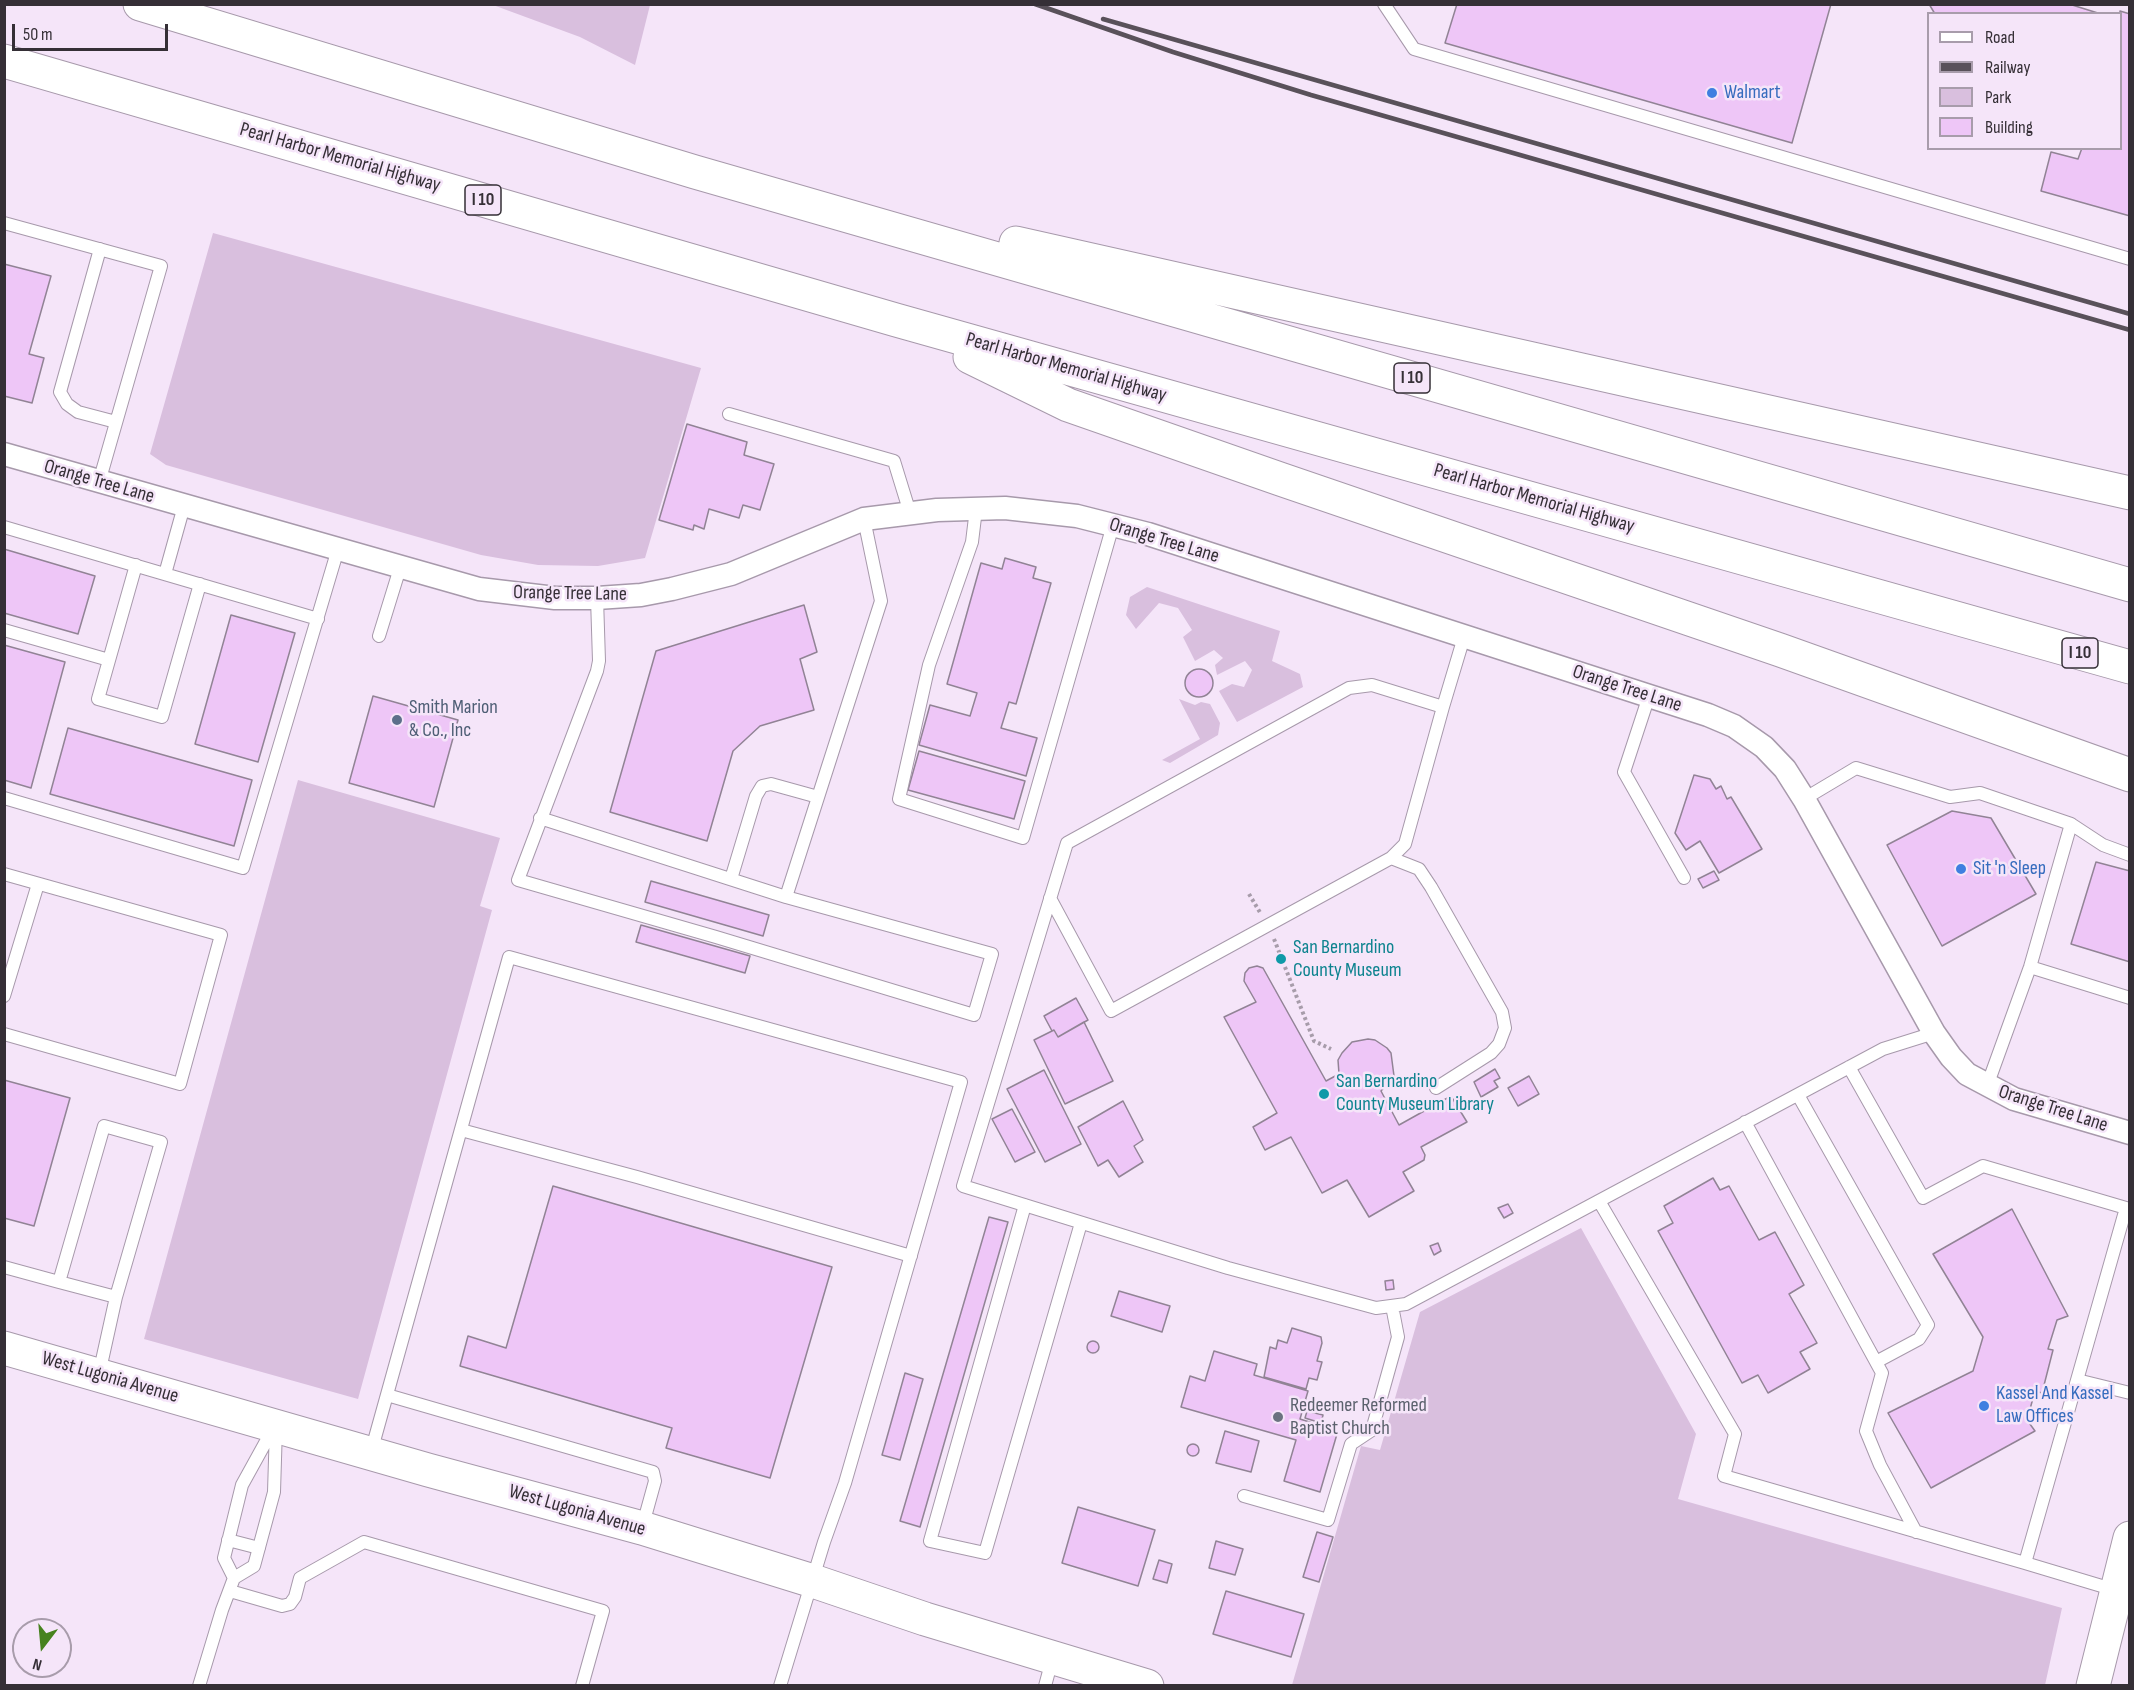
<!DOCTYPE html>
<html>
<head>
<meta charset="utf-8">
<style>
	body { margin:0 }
	#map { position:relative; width:2134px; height:1690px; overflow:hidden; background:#f5e5f9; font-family:"Sofia Sans Condensed",sans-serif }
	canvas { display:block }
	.frame { position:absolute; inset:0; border:6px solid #352f36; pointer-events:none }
	.legend { position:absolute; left:1927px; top:12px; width:195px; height:138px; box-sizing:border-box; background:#f5e5f9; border:2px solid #a89cab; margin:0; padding:8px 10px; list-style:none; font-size:18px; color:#352f36 }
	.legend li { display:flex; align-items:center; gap:12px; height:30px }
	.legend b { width:30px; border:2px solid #a89cab }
	.north { position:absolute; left:12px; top:1618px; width:60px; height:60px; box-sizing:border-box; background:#f5e5f9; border:2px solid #a89cab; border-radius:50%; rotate:196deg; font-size:16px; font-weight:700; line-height:24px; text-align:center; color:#352f36 }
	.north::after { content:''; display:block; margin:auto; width:21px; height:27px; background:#47821f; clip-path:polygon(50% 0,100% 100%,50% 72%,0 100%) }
	.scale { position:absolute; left:12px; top:24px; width:156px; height:27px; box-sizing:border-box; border:3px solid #352f36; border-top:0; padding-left:8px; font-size:18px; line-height:21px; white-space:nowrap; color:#352f36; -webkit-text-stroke:4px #f5e5f9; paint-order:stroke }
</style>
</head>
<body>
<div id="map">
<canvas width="2134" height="1690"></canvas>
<div class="frame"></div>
<ul class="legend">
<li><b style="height:8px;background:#fff"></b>Road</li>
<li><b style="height:8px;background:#59515a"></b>Railway</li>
<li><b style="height:16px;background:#d9bfde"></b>Park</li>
<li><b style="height:16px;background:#eec6f7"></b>Building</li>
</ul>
<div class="north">N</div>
<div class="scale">50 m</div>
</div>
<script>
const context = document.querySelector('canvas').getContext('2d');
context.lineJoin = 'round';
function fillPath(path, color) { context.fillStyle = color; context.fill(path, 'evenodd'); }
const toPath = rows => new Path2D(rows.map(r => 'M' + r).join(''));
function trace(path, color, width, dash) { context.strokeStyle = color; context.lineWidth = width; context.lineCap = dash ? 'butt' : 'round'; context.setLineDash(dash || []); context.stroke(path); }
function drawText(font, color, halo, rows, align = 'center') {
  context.font = font + ' "Sofia Sans Condensed",sans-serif'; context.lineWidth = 5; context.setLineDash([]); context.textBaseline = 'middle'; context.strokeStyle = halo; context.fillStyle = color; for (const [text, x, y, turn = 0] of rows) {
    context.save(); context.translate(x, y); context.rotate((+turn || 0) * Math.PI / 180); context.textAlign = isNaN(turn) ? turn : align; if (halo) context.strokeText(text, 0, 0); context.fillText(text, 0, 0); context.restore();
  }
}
const green = toPath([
	[493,5,650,5,635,65,580,37],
	[213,233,701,368,645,558,598,566,538,565,481,555,166,465,150,454],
	[1147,587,1280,631,1272,661,1300,674,1303,687,1237,722,1219,691,1232,684,1244,687,1252,670,1245,661,1217,675,1215,665,1223,658,1214,650,1195,661,1183,637,1192,630,1178,608,1159,603,1136,629,1126,615,1130,597],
	[1179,699,1195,705,1201,702,1210,704,1220,723,1218,735,1170,763,1162,760,1200,739],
	[298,780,500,838,480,906,492,910,358,1399,144,1339],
	[1581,1228,1696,1434,1678,1499,2062,1608,2045,1685,1292,1685,1361,1446,1380,1450,1420,1312]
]);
const building = toPath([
	[1457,4,1831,4,1792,143,1445,43,1457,4],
	[1929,4,2069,4,2101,14,1935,14,1929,4],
	[2120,11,2130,14,2130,216,2041,191,2051,152,2078,159,2082,148,2120,148,2120,11],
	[4,264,51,276,29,354,44,358,32,403,4,396,4,264],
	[687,424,747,442,744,455,774,464,760,510,743,505,739,518,709,509,704,529,694,525,693,530,659,520,687,424],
	[4,549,95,576,78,634,4,613,4,549],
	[1005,558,1036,567,1033,578,1051,583,1016,704,1009,702,1001,728,1037,738,1026,776,919,745,930,705,970,716,977,693,947,684,981,563,1002,569,1005,558],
	[804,605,817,652,800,659,814,710,760,726,733,751,707,841,610,812,656,651,804,605],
	[231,615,295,633,258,762,195,744,231,615],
	[4,645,65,662,31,788,4,780,4,645],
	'1185 683a14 14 0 1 1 28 0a14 14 0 1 1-28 0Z',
	[373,696,458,720,434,807,349,783,373,696],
	[68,728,252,780,234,846,50,794,68,728],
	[919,751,1025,781,1014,819,908,790,919,751],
	[1694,775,1710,779,1716,789,1721,786,1727,799,1731,797,1762,849,1719,873,1700,841,1686,850,1675,833,1694,775],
	[1952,811,1991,818,2036,894,1942,946,1887,845,1952,811],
	[2096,862,2130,871,2130,962,2071,944,2096,862],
	[1714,871,1719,880,1703,888,1698,879,1714,871],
	[651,881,769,915,763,936,645,902,651,881],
	[641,925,750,956,745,973,636,942,641,925],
	[1257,966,1263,968,1326,1081,1339,1074,1338,1060,1342,1053,1352,1042,1368,1039,1375,1040,1387,1048,1391,1053,1394,1076,1381,1091,1399,1125,1451,1096,1467,1122,1421,1147,1425,1155,1424,1160,1403,1172,1414,1191,1369,1217,1347,1180,1322,1193,1291,1137,1265,1150,1253,1127,1277,1113,1224,1017,1256,1002,1244,981,1245,973,1249,968,1257,966],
	[1076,998,1088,1020,1058,1037,1054,1030,1052,1031,1044,1016,1076,998],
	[1084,1022,1113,1081,1065,1104,1034,1040,1054,1030,1058,1037,1084,1022],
	[1495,1069,1500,1078,1494,1081,1498,1087,1481,1097,1474,1082,1495,1069],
	[1044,1070,1081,1144,1045,1162,1007,1089,1044,1070],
	[1529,1076,1539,1094,1518,1106,1508,1088,1529,1076],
	[4,1080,70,1098,34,1226,4,1218,4,1080],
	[1123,1101,1143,1140,1134,1146,1143,1162,1119,1177,1108,1160,1098,1166,1078,1127,1123,1101],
	[1012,1109,1035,1152,1015,1162,992,1119,1012,1109],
	[1713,1178,1720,1190,1729,1186,1759,1240,1775,1232,1804,1285,1789,1294,1817,1343,1800,1352,1810,1369,1768,1393,1758,1375,1742,1383,1658,1231,1673,1223,1664,1206,1713,1178],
	[553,1186,832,1267,770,1478,666,1448,672,1428,460,1366,468,1336,506,1348,553,1186],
	[1508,1204,1513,1213,1504,1218,1498,1208,1508,1204],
	[2012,1209,2068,1316,2057,1320,2048,1349,2053,1350,2042,1393,2035,1391,2027,1420,2035,1431,1931,1488,1888,1413,1973,1371,1983,1337,1933,1254,2012,1209],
	[989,1217,1008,1222,920,1527,900,1521,989,1217],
	[1438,1243,1441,1251,1434,1255,1430,1246,1438,1243],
	[1393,1280,1394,1289,1386,1290,1385,1281,1393,1280],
	[1119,1291,1170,1306,1162,1332,1111,1316,1119,1291],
	[1292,1328,1321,1337,1322,1343,1317,1361,1322,1362,1317,1380,1309,1378,1306,1389,1264,1377,1270,1347,1276,1349,1278,1340,1287,1343,1292,1328],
	'1087 1347a6 6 0 1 1 12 0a6 6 0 1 1-12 0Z',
	[1214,1351,1257,1364,1254,1375,1308,1391,1300,1419,1325,1427,1324,1431,1337,1434,1320,1492,1284,1481,1296,1440,1181,1407,1190,1376,1205,1381,1214,1351],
	[905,1373,923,1379,900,1460,882,1455,905,1373],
	[1307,1411,1323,1415,1321,1423,1305,1418,1307,1411],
	[1225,1431,1259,1441,1251,1472,1216,1463,1225,1431],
	'1187 1450a6 6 0 1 1 12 0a6 6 0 1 1-12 0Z',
	[1078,1507,1155,1530,1138,1586,1062,1563,1078,1507],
	[1317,1532,1333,1537,1319,1582,1303,1577,1317,1532],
	[1216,1541,1243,1549,1235,1575,1209,1568,1216,1541],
	[1159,1560,1172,1564,1167,1583,1153,1579,1159,1560],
	[1226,1591,1304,1614,1291,1657,1213,1634,1226,1591]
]);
const path = toPath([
	[1249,894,1261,914],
	[1274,939,1314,1041,1331,1049]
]);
const lane = toPath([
	[1384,4,1414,49,2130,259],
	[4,223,161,266,99,482],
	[100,249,60,392,67,404,78,412,116,422],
	[729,414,894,461,910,513],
	[976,509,972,542,929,665,899,799,1023,838,1113,525],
	[4,527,318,619],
	[136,565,98,699,162,717,200,584],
	[165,574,184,506],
	[597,598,599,661,597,671,518,880,716,937,974,1015,992,954,786,897,881,601,864,519],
	[4,630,109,660],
	[379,636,400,568],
	[1649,696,1624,772,1684,878],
	[1443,707,1372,685,1349,688,1067,843,963,1186,1228,1268,1376,1308,1406,1304,1883,1049,1934,1033],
	[4,798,243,868,338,549],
	[1804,799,1856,768,1950,797,1980,793,2071,824,2030,967,1987,1086],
	[540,818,786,897],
	[2071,824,2103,845,2130,855],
	[1391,858,1419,869,1431,887,1502,1012,1505,1028,1499,1044,1491,1053,1436,1088],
	[4,874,221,935,180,1084,4,1034],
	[731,879,756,796,762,786,771,784,818,797],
	[1050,898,1111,1011,1391,858,1405,844,1443,707,1464,637],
	[2030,967,2130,998],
	[4,996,38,884],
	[1798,1095,1928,1325,1919,1339,1876,1362],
	[1745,1122,1882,1373,1866,1431,1880,1465,1916,1532],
	[461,1130,637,1177,911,1256],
	[1599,1201,1735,1434,1724,1476,2025,1563,2126,1208,1983,1166,1923,1198,1849,1067],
	[1025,1205,930,1541,985,1553,1081,1223],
	[4,1267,59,1282,104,1126,161,1142,116,1297,99,1374],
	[59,1282,116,1297],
	[2077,1380,2130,1393],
	[387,1395,653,1472,655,1481,642,1528],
	[371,1452,509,957,961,1082,845,1483,824,1542,780,1686],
	[1244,1496,1328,1520,1351,1444,1372,1430,1398,1337,1392,1306],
	[228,1540,259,1548],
	[2025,1563,2115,1590],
	[234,1578,224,1558,242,1485,274,1427],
	[230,1591,282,1606,290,1604,295,1597,300,1578,364,1542,603,1611,582,1686],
	[199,1686,222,1610,234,1578,254,1566,274,1492,276,1427],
	[1045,1686,1052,1660]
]);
const street = toPath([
	[4,454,479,589,555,598,597,598,641,595,672,589,731,574,864,519,937,510,1005,508,1077,516,1148,534,1649,696,1708,715,1734,726,1764,747,1785,769,1804,799,1934,1033,1951,1057,1967,1074,2014,1099,2130,1133]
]);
const secondary = toPath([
	[4,1348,428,1470,642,1528,813,1581,925,1619,1147,1686],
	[2093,1686,2130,1538]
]);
const highway = toPath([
	[140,4,695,172,2130,585],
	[4,61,896,320,2130,667],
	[1016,243,2130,493],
	[970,357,1068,405,1280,479,1780,650,2130,775]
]);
const rail = toPath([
	[1035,4,1173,52,1311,95,2130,330],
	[1103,19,2130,314]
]);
const markers = [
	[1712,93,6,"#3f7fe0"],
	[397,720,6,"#5c6f8a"],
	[1961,869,6,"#3f7fe0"],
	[1281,959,6,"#0f9aa8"],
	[1324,1094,6,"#0f9aa8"],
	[1984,1406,6,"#3f7fe0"],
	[1278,1417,6,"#6b7280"]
];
const shields = [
	[483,200,36],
	[1412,378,36],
	[2080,653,36]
];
const shieldNames = [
	["I 10",483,200],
	["I 10",1412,378],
	["I 10",2080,653]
];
const shopNames = [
	["Walmart",1724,93],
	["Sit 'n Sleep",1973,869],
	["Kassel And Kassel",1996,1394],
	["Law Offices",1996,1417]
];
const streetNames = [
	["Pearl Harbor Memorial Highway",340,158,16],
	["Pearl Harbor Memorial Highway",1066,368,16],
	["Orange Tree Lane",99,482,16],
	["Pearl Harbor Memorial Highway",1534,499,16],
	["Orange Tree Lane",1164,541,17],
	["Orange Tree Lane",570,594,1],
	["Orange Tree Lane",1627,689,18],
	["Orange Tree Lane",2053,1109,18],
	["West Lugonia Avenue",110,1378,16],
	["West Lugonia Avenue",577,1511,16]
];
const serviceNames = [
	["Smith Marion",409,708],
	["& Co., Inc",409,731]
];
const cultureNames = [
	["San Bernardino",1293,948],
	["County Museum",1293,971],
	["San Bernardino",1336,1082],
	["County Museum Library",1336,1105]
];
const worshipNames = [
	["Redeemer Reformed",1290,1406],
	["Baptist Church",1290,1429]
];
fillPath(green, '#d9bfde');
fillPath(building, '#eec6f7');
trace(building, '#918395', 1.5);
trace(lane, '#a799ab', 14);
trace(street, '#a799ab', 25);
trace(secondary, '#a799ab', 35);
trace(highway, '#a799ab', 35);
trace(path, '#a79caa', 4, [3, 3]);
trace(lane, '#fff', 12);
trace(street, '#fff', 22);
trace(secondary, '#fff', 33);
trace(highway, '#fff', 33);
trace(rail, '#59515a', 4.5);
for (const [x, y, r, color] of markers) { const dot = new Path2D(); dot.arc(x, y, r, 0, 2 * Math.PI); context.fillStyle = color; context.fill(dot); trace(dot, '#f5e5f9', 2); }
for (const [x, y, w] of shields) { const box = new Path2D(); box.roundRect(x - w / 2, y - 15, w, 30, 4.5); context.fillStyle = '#f5e5f9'; context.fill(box); trace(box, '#352f36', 1.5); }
drawText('bold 18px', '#352f36', null, shieldNames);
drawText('20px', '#366cbe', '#f5e5f9', shopNames, 'left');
drawText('20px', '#352f36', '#f5e5f9', streetNames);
drawText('20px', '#4e5e75', '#f5e5f9', serviceNames, 'left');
drawText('20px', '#0d838f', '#f5e5f9', cultureNames, 'left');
drawText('20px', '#5b616d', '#f5e5f9', worshipNames, 'left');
</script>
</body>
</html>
